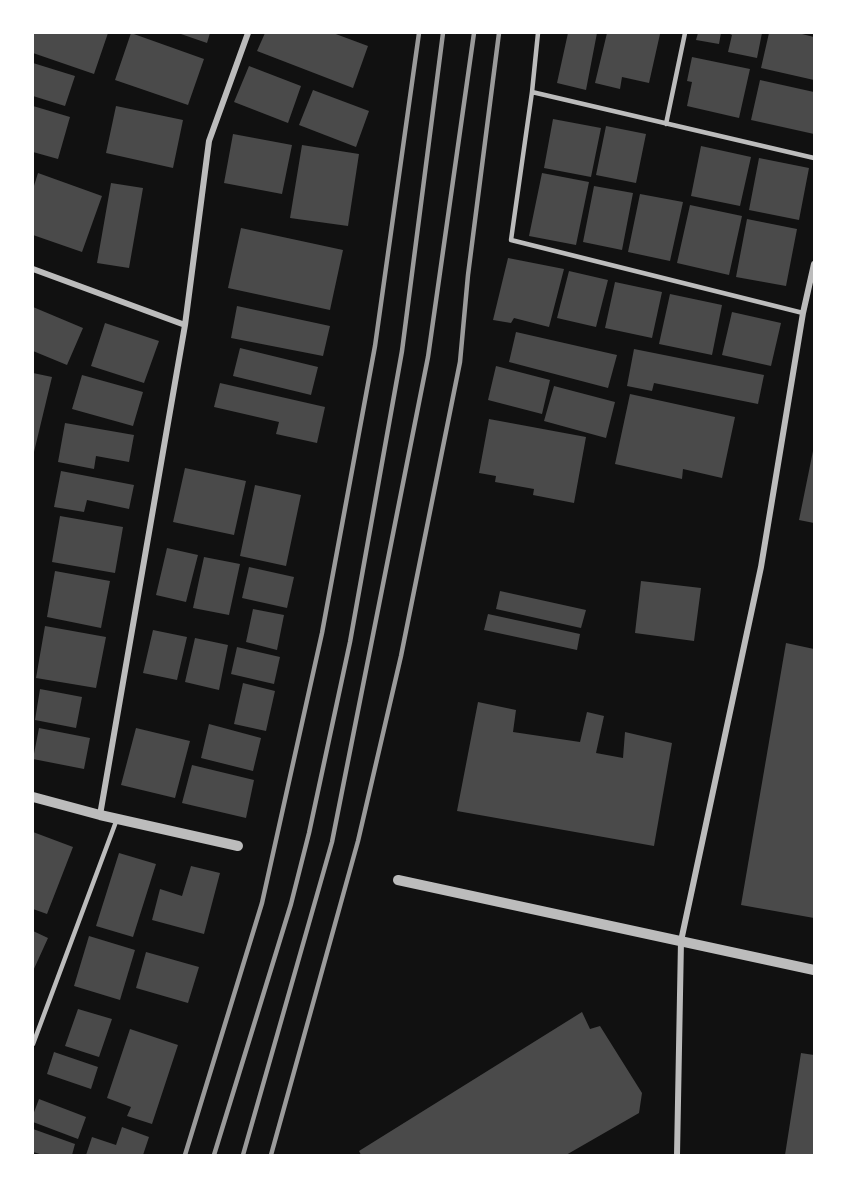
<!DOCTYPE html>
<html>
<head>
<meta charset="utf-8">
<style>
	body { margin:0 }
	#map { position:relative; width:847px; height:1188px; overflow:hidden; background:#111; font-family:"Varela Round",sans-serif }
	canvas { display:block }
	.frame { position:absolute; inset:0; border:34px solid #fff; pointer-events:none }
</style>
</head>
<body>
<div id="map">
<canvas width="847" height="1188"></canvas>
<div class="frame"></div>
</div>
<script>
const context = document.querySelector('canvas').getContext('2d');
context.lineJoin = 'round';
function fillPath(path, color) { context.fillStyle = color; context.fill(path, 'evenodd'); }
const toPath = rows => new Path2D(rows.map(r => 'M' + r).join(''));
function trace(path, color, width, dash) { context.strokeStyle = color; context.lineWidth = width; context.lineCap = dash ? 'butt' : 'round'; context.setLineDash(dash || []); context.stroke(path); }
const building = toPath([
	[34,33,108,33,94,74,33,53],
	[131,33,204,59,188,105,115,80],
	[178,33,210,33,207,43],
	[265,33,333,33,368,46,353,88,257,51],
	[568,33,597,33,586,90,557,83],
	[607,33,660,34,649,83,622,77,620,89,595,83],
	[698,33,721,33,719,44,696,40],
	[728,33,762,33,757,58,728,52,732,35],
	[769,33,798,33,814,37,814,80,761,68],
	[692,57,750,69,739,118,687,106,692,82,687,81],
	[33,63,75,76,65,106,33,96],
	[249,66,301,86,288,123,234,102],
	[760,80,814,92,814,134,751,120],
	[313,90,369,111,356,147,299,125],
	[33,106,70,117,58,159,33,152],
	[116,106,183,120,173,168,106,153],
	[553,119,601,128,591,177,544,168],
	[606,126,646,134,636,183,596,175],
	[233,134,292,145,282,194,224,183],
	[302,145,359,154,348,226,290,218],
	[701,146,751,157,740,206,691,196],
	[759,158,809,168,799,220,749,210],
	[38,173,102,196,82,252,33,235,33,189],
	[542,173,589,182,576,245,529,236],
	[111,183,143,188,129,268,97,263],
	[594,186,633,193,622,250,583,242],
	[640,194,683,202,670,261,628,252],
	[690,205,742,216,729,275,677,263],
	[747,219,797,229,786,286,736,277],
	[241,228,343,250,330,310,228,288],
	[508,258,564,269,549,327,514,318,511,323,493,320],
	[569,271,608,280,596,327,557,318],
	[615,282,662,292,652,338,605,328],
	[670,294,722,305,712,355,659,344],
	[237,306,330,326,323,356,231,338],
	[33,307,83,328,67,365,33,351],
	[732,312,781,323,771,366,722,355],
	[105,323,159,341,144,383,91,366],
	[516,332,617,355,608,388,509,362],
	[240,348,318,367,311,395,233,376],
	[634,349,764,375,758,404,654,383,652,391,627,386],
	[496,366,550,380,542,414,488,400],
	[33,373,52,377,34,452,33,452],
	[82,375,143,392,133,426,72,409],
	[220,383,325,407,317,443,276,434,279,422,214,407],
	[554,386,615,402,606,438,544,421],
	[630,394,735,417,722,478,683,469,682,479,615,464],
	[489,419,586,437,574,503,533,495,534,489,495,482,496,476,479,473],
	[65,423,134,435,129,462,96,456,94,469,58,462],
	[813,451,814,451,814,523,799,520],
	[185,468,246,481,234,535,173,522],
	[61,471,134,485,129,509,87,500,84,512,54,507],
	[255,485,301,495,286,566,240,556],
	[60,516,123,527,115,573,52,562],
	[167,548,198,555,186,602,156,595],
	[204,557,240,564,229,615,193,608],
	[249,567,294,577,287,608,242,598],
	[55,571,110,581,101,628,47,617],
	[641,581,701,588,694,641,635,633],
	[500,591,586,610,581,628,496,609],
	[253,609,284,615,277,650,246,642],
	[488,614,580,634,577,650,484,630],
	[45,626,106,637,96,688,36,678],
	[153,630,187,637,177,680,143,673],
	[195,638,228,645,219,690,185,682],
	[786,643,814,649,814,918,741,905],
	[237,647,280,657,274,684,231,674],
	[243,683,275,691,266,731,234,724],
	[40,689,82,697,76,728,35,720],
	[478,702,516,710,513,732,580,742,587,712,604,716,596,753,623,758,625,732,672,743,654,846,457,811],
	[209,724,261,738,253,771,201,758],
	[39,728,90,738,84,769,33,759],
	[136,728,190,741,175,798,121,785],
	[192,765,254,780,246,818,182,803],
	[33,832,73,847,47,914,33,909],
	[119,853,156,864,133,937,96,926],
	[191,866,220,873,204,934,152,920,160,889,182,896],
	[33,931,48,938,33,971],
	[89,936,135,950,120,1000,74,986],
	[146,952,199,967,188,1003,136,988],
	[78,1009,112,1019,99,1057,65,1046],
	[582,1012,590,1029,600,1026,642,1093,639,1113,566,1155,361,1155,359,1151],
	[130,1029,178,1045,152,1124,127,1116,131,1107,107,1098],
	[54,1052,98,1067,91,1089,47,1074],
	[801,1053,814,1055,814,1155,785,1155],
	[39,1099,86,1117,78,1139,33,1122,33,1115],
	[122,1127,149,1137,143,1155,86,1155,92,1137,116,1145],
	[33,1129,75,1144,72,1155,43,1155,33,1152]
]);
const service = toPath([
	[538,33,532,92,814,158],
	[532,92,511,240,803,313],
	[666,124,685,33],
	[33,1044,117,819]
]);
const minor = toPath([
	[33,269,185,325,100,815],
	[185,325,209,141,248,33],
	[677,1155,681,941,761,567,803,313,814,264]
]);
const tertiary = toPath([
	[33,797,100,815,238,846],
	[398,880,814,970]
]);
const rail = toPath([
	[185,1155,262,903,322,633,375,346,419,33],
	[214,1155,291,904,309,833,350,642,402,351,443,33],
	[243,1155,332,842,428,357,474,33],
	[271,1155,358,841,401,656,460,362,468,275,499,33]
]);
fillPath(building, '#4a4a4a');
trace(service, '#bcbcbc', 4.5);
trace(minor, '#bcbcbc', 6);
trace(tertiary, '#bcbcbc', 10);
trace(rail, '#9a9a9a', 4.5);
</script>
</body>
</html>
